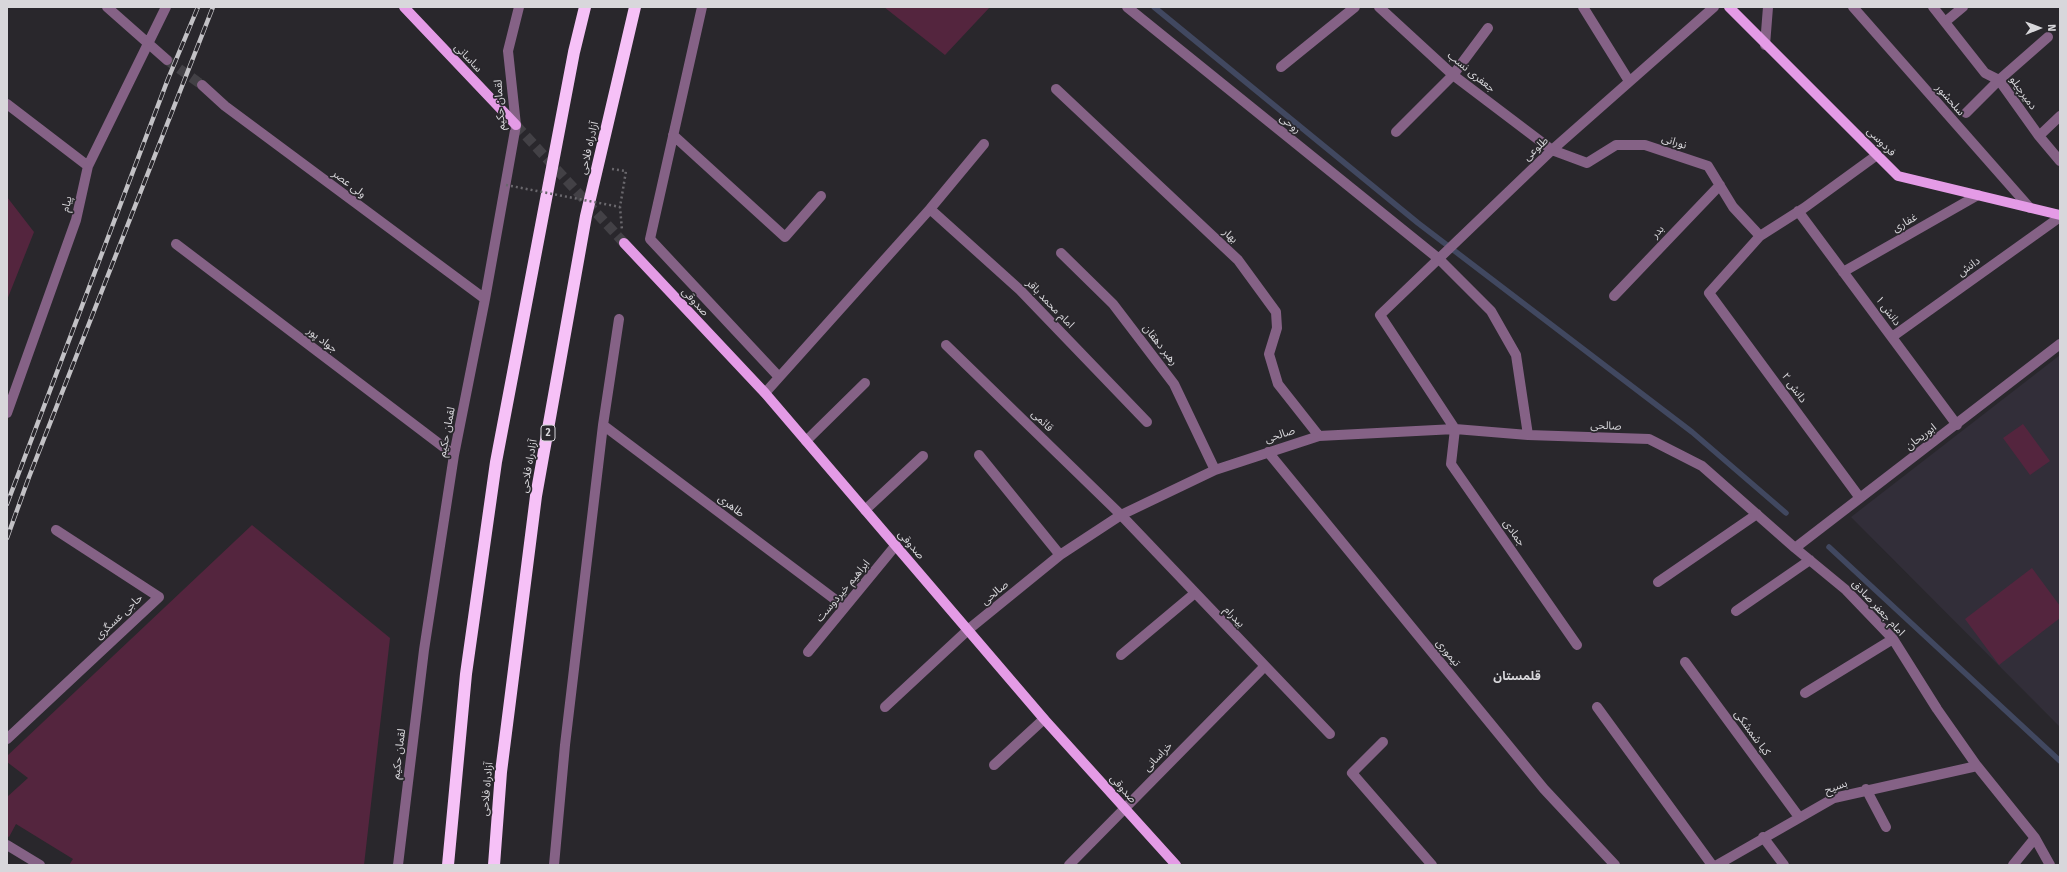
<!DOCTYPE html>
<html>
<head>
<meta charset="utf-8">
<style>
	body { margin:0 }
	#map { position:relative; width:2067px; height:872px; overflow:hidden; background:#29272c; font-family:"Fira Sans",sans-serif }
	canvas { display:block }
	.frame { position:absolute; inset:0; border:8px solid #d8d7db; pointer-events:none }
	.north { position:absolute; left:2019px; top:8px; width:40px; height:40px; -webkit-text-stroke:3px #29272c; paint-order:stroke; rotate:89deg; font-size:11px; font-weight:700; line-height:16px; text-align:center; color:#d8d7db }
	.north::after { content:''; display:block; margin:auto; width:14px; height:18px; background:#d8d7db; clip-path:polygon(50% 0,100% 100%,50% 72%,0 100%) }
</style>
</head>
<body>
<div id="map">
<canvas width="2067" height="872"></canvas>
<div class="frame"></div>
<div class="north">N</div>
</div>
<script>
const context = document.querySelector('canvas').getContext('2d');
context.lineJoin = 'round';
function fillPath(path, color) { context.fillStyle = color; context.fill(path, 'evenodd'); }
const toPath = rows => new Path2D(rows.map(r => 'M' + r).join(''));
function trace(path, color, width, dash) { context.strokeStyle = color; context.lineWidth = width; context.lineCap = dash ? 'butt' : 'round'; context.setLineDash(dash || []); context.stroke(path); }
function drawText(font, color, halo, rows, align = 'center') {
  context.font = font + ' "Fira Sans","Noto Sans Arabic",sans-serif'; context.lineWidth = 3.5; context.setLineDash([]); context.textBaseline = 'middle'; context.strokeStyle = halo; context.fillStyle = color; for (const [text, x, y, turn = 0] of rows) {
    context.save(); context.translate(x, y); context.rotate((+turn || 0) * Math.PI / 180); context.textAlign = isNaN(turn) ? turn : align; if (halo) context.strokeText(text, 0, 0); context.fillText(text, 0, 0); context.restore();
  }
}
const built = toPath([
	[2060,355,2060,727,1851,517]
]);
const green = toPath([
	[884,7,990,7,945,55],
	[7,197,34,232,7,300],
	[2023,424,2050,461,2030,475,2003,438],
	[252,525,390,638,364,865,69,865,73,859,16,824,9,837,7,836,7,797,28,778,7,762,7,756],
	[2032,568,2060,606,2060,618,1999,665,1965,619]
]);
const stream = toPath([
	[1154,7,1418,223,1692,432,1786,513],
	[1829,547,2060,761]
]);
const minorTunnel = toPath([
	[167,60,202,85]
]);
const majorTunnel = toPath([
	[516,125,624,243]
]);
const path = toPath([
	[612,169,626,171,620,207,622,230]
]);
const minor = toPath([
	[107,7,167,60],
	[702,7,650,239,779,377],
	[1127,7,1439,259,1491,311,1516,355,1528,435],
	[1379,7,1453,75,1552,150,1587,163,1616,145,1645,145,1708,166,1733,207,1760,236],
	[1583,7,1629,81],
	[1853,7,2030,208],
	[1933,7,1985,73,1999,80,2039,136,2060,161],
	[1945,22,1963,7],
	[1765,45,1768,7],
	[1281,67,1355,7],
	[202,85,225,106,485,299],
	[1056,89,1238,260,1276,312,1277,328,1269,354,1278,384,1319,436],
	[7,104,88,166],
	[1966,113,1999,80,2048,37],
	[1396,132,1453,75,1488,28],
	[673,135,785,237,821,196],
	[2039,136,2060,116],
	[930,209,1020,290,1147,422],
	[1798,211,1957,425],
	[176,244,454,455],
	[1061,253,1113,304,1174,384,1215,470],
	[1843,272,1978,195],
	[1614,296,1720,185],
	[1892,337,2060,217],
	[946,345,1121,515,1330,734],
	[765,393,930,209,984,144],
	[7,413,76,220,88,166,166,7],
	[603,425,845,607],
	[806,441,865,383],
	[1268,452,1544,789,1615,865],
	[979,455,1060,555],
	[1860,498,1709,293,1760,236,1804,208,1877,155],
	[865,510,923,456],
	[1795,548,2060,344],
	[1658,582,1757,514],
	[1736,611,1810,560],
	[1577,645,1451,464,1455,429,1380,315,1552,150,1714,7],
	[808,652,896,545],
	[1121,655,1195,593],
	[1685,662,1799,817],
	[1805,693,1893,639],
	[885,707,969,629,1060,555,1121,515,1215,470,1319,436,1455,429,1528,435,1649,439,1702,466,1795,548,1846,590,1893,639,1937,709,1977,766,2035,838,2050,865],
	[1597,707,1712,865],
	[7,739,159,597,56,530],
	[1383,742,1352,773,1432,865],
	[994,765,1044,719],
	[1866,789,1886,827],
	[1763,837,1784,865],
	[7,845,40,865],
	[398,865,424,650,454,455,485,299,516,125,508,51,519,7],
	[554,865,565,745,603,425,619,319],
	[1069,865,1265,666],
	[1717,865,1834,798,1977,766],
	[2013,865,2035,838]
]);
const major = toPath([
	[404,7,516,125],
	[1729,7,1898,176,2060,215],
	[624,243,765,393,1044,719,1176,865]
]);
const highway = toPath([
	[448,865,466,674,496,462,574,52,585,7],
	[494,865,501,772,536,496,586,216,635,7]
]);
const rail = toPath([
	[7,504,168,79,198,7],
	[7,538,29,477,213,7]
]);
const pathBridge = toPath([
	[506,185,620,207]
]);
const shields = [
	[548,433,14]
];
const shieldNames = [
	["2",548,433]
];
const streetNames = [
	["ساسانی",468,58,46],
	["جعفری نسب",1471,72,39],
	["دمیرچیلو",2023,93,55],
	["سلحشور",1950,100,49],
	["لقمان حکیم",500,105,-94],
	["روحی",1290,124,39],
	["نورانی",1674,142,18],
	["فردوسی",1881,142,45],
	["آزادراه فلاحی",589,148,-77],
	["طلوعی",1536,149,-43],
	["ولی عصر",349,184,37],
	["پیام",67,204,-77],
	["غفاری",1905,223,-30],
	["بدر",1658,232,-47],
	["بهار",1230,236,43],
	["دانش",1969,267,-36],
	["صدوقی",695,302,47],
	["امام محمد باقر",1050,304,46],
	["دانش ۱",1888,311,53],
	["جواد پور",322,340,37],
	["رهبر دهقان",1160,345,52],
	["دانش ۲",1794,388,54],
	["قائمی",1042,421,44],
	["صالحی",1606,426,2],
	["لقمان حکیم",447,432,-79],
	["صالحی",1280,435,-18],
	["ابوریحان",1921,437,-37],
	["آزادراه فلاحی",529,466,-80],
	["طاهری",731,506,37],
	["جمادی",1514,533,55],
	["صدوقی",911,545,49],
	["ابراهیم خیردوست",843,591,-50],
	["صالحی",995,593,-39],
	["امام جعفر صادق",1878,608,47],
	["حاجی عسگری",119,617,-43],
	["بیدرام",1234,617,46],
	["تیموری",1448,653,51],
	["کیا شمشکی",1752,733,54],
	["لقمان حکیم",399,754,-83],
	["خراسانی",1158,757,-46],
	["بسیح",1836,787,-20],
	["آزادراه فلاحی",487,789,-85],
	["صدوقی",1123,789,48]
];
const neighbourhoodNames = [
	["قلمستان",1517,677]
];
fillPath(built, '#322e39');
fillPath(green, '#54253e');
trace(stream, '#414860', 5.5);
trace(minorTunnel, '#434146', 10, [10, 5]);
trace(majorTunnel, '#434146', 10, [10, 5]);
trace(path, '#6a686d', 2.5, [2, 3]);
trace(minor, '#856286', 10);
trace(major, '#e49be6', 10);
trace(highway, '#f6c1f7', 12);
trace(rail, '#c2c1c5', 4.5);
trace(rail, '#29272c', 3, [9]);
trace(pathBridge, '#6a686d', 2.5, [2, 3]);
for (const [x, y, w] of shields) { const box = new Path2D(); box.roundRect(x - w / 2, y - 8, w, 16, 3); context.fillStyle = '#29272c'; context.fill(box); trace(box, '#d8d7db', 1); }
drawText('bold 10px', '#d8d7db', null, shieldNames);
drawText('11px', '#d8d7db', '#29272c', streetNames);
drawText('bold 12px', '#d8d7db', '#29272c', neighbourhoodNames);
</script>
</body>
</html>
